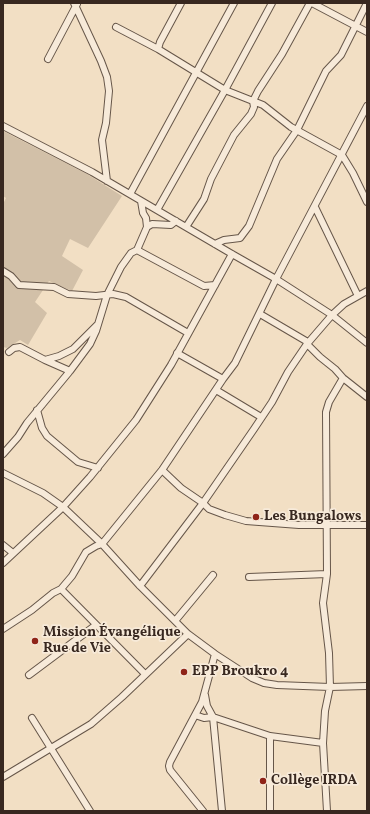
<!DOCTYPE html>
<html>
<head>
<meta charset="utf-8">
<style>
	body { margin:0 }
	#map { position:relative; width:370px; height:814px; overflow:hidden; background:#f2dfc4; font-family:Vollkorn,serif }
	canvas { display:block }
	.frame { position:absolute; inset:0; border:4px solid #382820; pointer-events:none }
</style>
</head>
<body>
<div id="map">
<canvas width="370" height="814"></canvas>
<div class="frame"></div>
</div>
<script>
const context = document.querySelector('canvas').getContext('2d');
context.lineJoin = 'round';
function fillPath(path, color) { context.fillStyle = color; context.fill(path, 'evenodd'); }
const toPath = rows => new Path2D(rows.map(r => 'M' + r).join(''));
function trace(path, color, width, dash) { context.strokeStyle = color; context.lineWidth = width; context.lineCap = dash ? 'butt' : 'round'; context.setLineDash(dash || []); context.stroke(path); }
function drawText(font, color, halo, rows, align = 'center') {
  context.font = font + ' Vollkorn,serif'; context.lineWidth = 3.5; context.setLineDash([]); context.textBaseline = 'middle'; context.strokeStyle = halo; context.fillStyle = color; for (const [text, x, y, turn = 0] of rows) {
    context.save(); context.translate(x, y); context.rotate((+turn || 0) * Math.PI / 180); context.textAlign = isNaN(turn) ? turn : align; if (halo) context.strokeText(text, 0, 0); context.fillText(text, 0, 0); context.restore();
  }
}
const green = toPath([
	[3,131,87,174,122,196,88,248,70,239,62,256,83,270,72,291,49,281,35,302,47,313,28,345,20,340,7,348,3,347,3,204,6,198,3,196]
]);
const minor = toPath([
	[74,3,101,61,107,77,109,91,106,123,102,140,107,181],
	[312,3,367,32],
	[116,27,158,49,225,90,263,105,291,127,342,155,353,173,367,202],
	[158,49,160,42,181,3],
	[48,59,77,4],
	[3,126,92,172,232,254,276,279,332,315,367,343],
	[130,194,234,3],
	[141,201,143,213,146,218,147,227],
	[315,207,358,296],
	[157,210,225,90,272,3],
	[186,227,204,199,211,179,234,135,251,114,254,107,253,101,258,91,282,54,310,3],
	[215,244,224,240,240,238,249,226,277,159,297,130,326,71,341,55,367,3],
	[137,250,204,286,215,285],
	[3,271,11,276,19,285,54,287,68,294,96,296,113,294,126,297,188,333],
	[367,291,344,304,332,315,307,344,320,357,335,369,343,378,367,397],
	[9,352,14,348,20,347,45,360,70,371],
	[177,353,223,379],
	[45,360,59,356,73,349,97,325],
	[216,390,261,417],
	[37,410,42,428,47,436,78,462,98,468],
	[3,454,18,437,27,423,70,371,90,344,96,331,107,295,121,267,131,253,137,250,147,227,152,224,171,225,176,221],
	[162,470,181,488,203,503,209,509,225,515,246,521,299,525,367,525],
	[3,473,43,493,63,507,102,544,140,586,188,634,215,654,252,678,264,683,277,685,330,687,367,686],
	[3,545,13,553],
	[3,563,63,507,90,477,136,420,171,365,232,254],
	[249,577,327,574],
	[140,586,203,503,254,429,272,402,288,372,307,344,306,341,260,314],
	[61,589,145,674],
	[175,621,213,575],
	[3,629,32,610,53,593,61,589,72,576,86,552,96,546,102,544,162,470,223,379,235,363,276,279,367,106],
	[29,675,96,625],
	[205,695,207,706,213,717,222,811],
	[195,715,204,718,213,717,270,736,323,743],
	[32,718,90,811],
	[3,777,91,724,122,697,188,634],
	[203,811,170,770,169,766,170,762,202,702,215,654],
	[270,811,270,736],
	[327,811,323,743,325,711,330,687,329,653,323,603,327,574,326,412,329,402,343,378]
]);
const markers = [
	[256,517,4,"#8f2418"],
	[35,641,4,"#8f2418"],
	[184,672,4,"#8f2418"],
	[263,781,4,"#8f2418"]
];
const poiNames = [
	["Les Bungalows",264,517],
	["Mission Évangélique",43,633],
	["Rue de Vie",43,649],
	["EPP Broukro 4",192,672],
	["Collège IRDA",271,781]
];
fillPath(green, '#d2c0a8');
trace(minor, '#665649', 8);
trace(minor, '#f7ead9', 6);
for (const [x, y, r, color] of markers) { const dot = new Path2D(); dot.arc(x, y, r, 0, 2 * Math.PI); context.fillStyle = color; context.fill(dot); trace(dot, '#f7ead9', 1.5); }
drawText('bold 14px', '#382820', '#f7ead9', poiNames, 'left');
</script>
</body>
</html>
